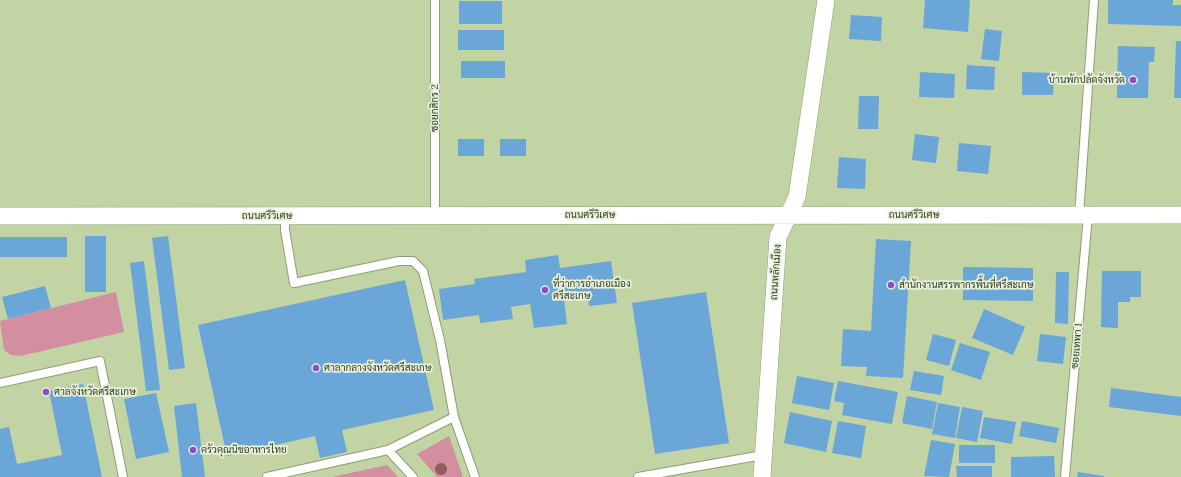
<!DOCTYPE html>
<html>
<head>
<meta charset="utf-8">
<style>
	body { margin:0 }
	canvas { display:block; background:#c2d3a4 }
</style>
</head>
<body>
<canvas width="1181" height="477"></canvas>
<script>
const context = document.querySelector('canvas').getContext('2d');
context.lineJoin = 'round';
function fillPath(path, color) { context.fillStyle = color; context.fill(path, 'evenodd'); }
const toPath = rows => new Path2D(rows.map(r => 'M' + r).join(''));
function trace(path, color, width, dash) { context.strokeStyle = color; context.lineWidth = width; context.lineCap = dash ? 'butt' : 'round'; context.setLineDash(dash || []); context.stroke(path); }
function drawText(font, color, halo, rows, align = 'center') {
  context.font = font + ' Lora,Sarabun,serif'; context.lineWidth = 3.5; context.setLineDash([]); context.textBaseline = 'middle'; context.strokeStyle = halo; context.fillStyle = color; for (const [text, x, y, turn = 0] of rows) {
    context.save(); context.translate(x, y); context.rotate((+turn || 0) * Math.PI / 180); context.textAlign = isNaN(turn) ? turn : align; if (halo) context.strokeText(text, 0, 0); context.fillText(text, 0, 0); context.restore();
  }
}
const green = toPath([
	[116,292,124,332,20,356,11,355,4,350,0,321],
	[449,436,463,477,437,477,417,454],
	[387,465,398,477,332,477]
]);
const building = toPath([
	[925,0,970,0,968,32,923,28],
	[1108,0,1173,0,1173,5,1181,5,1181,26,1108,24],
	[459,1,502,1,502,24,459,24],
	[851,15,882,17,881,41,849,39],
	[985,29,1002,31,999,61,981,59],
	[458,30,504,30,504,50,458,50],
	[1176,41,1181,41,1181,98,1174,98],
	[1118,46,1155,47,1154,62,1149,62,1148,98,1117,98],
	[461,61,505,61,505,78,461,78],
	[967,65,995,67,994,90,966,89],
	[920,72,955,74,954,98,919,97],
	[1022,72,1054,73,1053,95,1022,95],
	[859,96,879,96,878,129,858,129],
	[915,134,939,137,936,163,912,160],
	[458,139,484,139,484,156,458,156],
	[500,139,526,139,526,156,500,156],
	[959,143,991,146,988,174,957,171],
	[839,157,866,159,865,189,837,188],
	[85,236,106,236,106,292,85,292],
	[168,236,185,368,169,370,152,238],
	[0,237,67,237,67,257,0,257],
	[876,239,911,241,903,378,866,376,867,367,841,366,843,329,871,331],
	[558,255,560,268,611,261,617,303,589,306,588,296,564,300,567,324,534,328,530,304,511,307,513,319,480,323,479,315,443,320,439,289,475,284,474,279,526,272,525,260],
	[144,261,160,390,146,391,130,263],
	[963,267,1033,268,1033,301,963,300],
	[1102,271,1141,271,1141,297,1130,297,1130,302,1118,302,1118,328,1101,327],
	[1056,272,1069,272,1068,324,1055,323],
	[405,280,434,410,342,430,347,452,320,458,315,436,227,456,198,325],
	[45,286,51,308,8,319,2,297],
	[706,292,729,443,655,454,632,303],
	[984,309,1025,327,1013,355,972,338],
	[933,334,956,340,949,366,926,360],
	[1040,334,1066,337,1063,364,1037,361],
	[960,343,990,352,981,380,951,370],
	[914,371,944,376,941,395,910,390],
	[797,376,834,383,829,410,792,403],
	[838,381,898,392,892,424,842,415,844,403,834,401],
	[83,384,102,477,0,477,0,429,9,427,17,464,62,455,49,391],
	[1111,388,1181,397,1181,416,1109,407],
	[156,393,169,452,136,459,124,399],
	[907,396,937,402,932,429,902,423],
	[196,403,205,477,182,477,174,406],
	[938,403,960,407,955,438,932,434],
	[962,407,983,411,977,442,956,438],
	[790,412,832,421,826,452,784,443],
	[984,417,1016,422,1012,444,980,438],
	[838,421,866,426,861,458,832,453],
	[1022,421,1059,428,1056,443,1019,436],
	[931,440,955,444,949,477,924,476],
	[959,445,995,445,995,463,959,463],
	[1054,456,1055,477,1011,477,1011,457],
	[956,466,992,466,992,477,957,477],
	[1078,472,1104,476,1104,477,1077,477]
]);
const service = toPath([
	[1079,215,1094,0],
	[285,216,285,230,294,283,399,261,413,261,423,271,440,340,454,417,475,477],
	[435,216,435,0],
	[0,383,100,361,123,477],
	[388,450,413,477],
	[267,477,388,450,454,417],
	[638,477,763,455],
	[1065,477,1088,215]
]);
const minor = toPath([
	[0,216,1181,215],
	[762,477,778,237,797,197,826,0]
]);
const trees = [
	[441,469]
];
const markers = [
	[1133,80,4,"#8a4fc6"],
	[891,285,4,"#8a4fc6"],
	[545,290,4,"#8a4fc6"],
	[316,368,4,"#8a4fc6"],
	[46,392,4,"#8a4fc6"],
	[193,450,4,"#8a4fc6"]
];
const poiNames = [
	["บ้านพักปลัดจังหวัด",1125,80,"right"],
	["ที่ว่าการอำเภอเมือง",553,284],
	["ศรีสะเกษ",553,296],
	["สำนักงานสรรพากรพื้นที่ศรีสะเกษ",899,285],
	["ศาลากลางจังหวัดศรีสะเกษ",324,368],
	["ศาลจังหวัดศรีสะเกษ",54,392],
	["ครัวคุณนิชอาหารไทย",201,450]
];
const streetNames = [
	["ซอยกสิกร 2",435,108,-90],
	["ถนนศรีวิเศษ",590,215],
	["ถนนศรีวิเศษ",914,215],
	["ถนนศรีวิเศษ",267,216],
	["ถนนหลักเมือง",776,272,-86],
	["ซอยเทพา 1",1077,346,-85]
];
fillPath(green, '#d38e9f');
fillPath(building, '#6aa6d7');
trace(service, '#8e9e72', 10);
trace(minor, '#8e9e72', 18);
trace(service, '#fff', 8);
trace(minor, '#fff', 17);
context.fillStyle = '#8c6061';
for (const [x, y] of trees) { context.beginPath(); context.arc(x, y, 6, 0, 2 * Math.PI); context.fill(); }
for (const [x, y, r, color] of markers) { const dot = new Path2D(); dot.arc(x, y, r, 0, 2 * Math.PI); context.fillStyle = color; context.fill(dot); trace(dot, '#e7f0d8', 1.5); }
drawText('10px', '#373e2b', '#e7f0d8', poiNames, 'left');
drawText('10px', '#373e2b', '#e7f0d8', streetNames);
</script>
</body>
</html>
